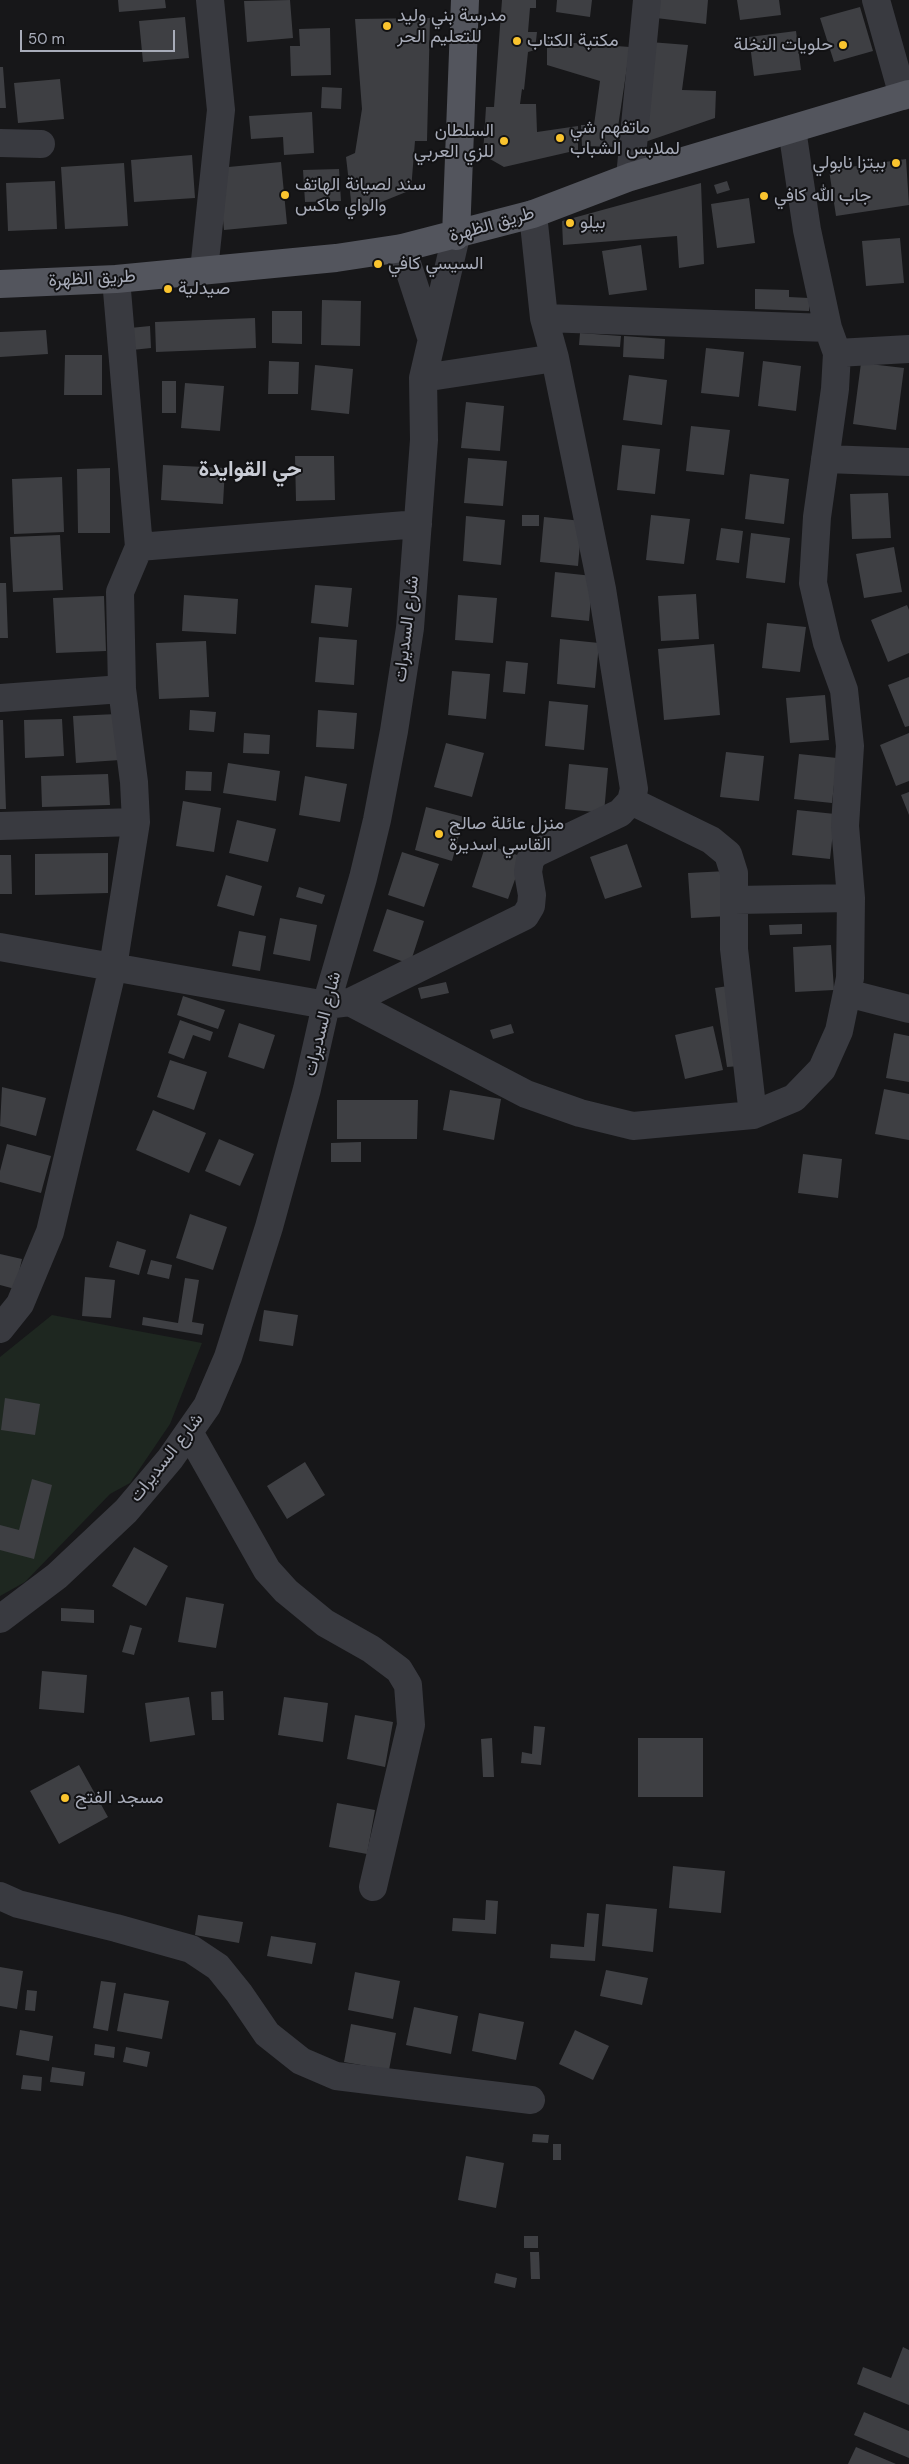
<!DOCTYPE html>
<html>
<head>
<meta charset="utf-8">
<style>
	body { margin:0 }
	#map { position:relative; width:909px; height:2464px; overflow:hidden; background:#171719; font-family:"DM Sans",sans-serif }
	canvas { display:block }
	.scale { position:absolute; left:20px; top:30px; width:155px; height:22px; box-sizing:border-box; border:2px solid #a8acb9; border-top:0; padding-left:6px; font-size:15px; line-height:18px; white-space:nowrap; color:#a8acb9; -webkit-text-stroke:4px #121214; paint-order:stroke }
</style>
</head>
<body>
<div id="map">
<canvas width="909" height="2464"></canvas>
<div class="scale">50 m</div>
</div>
<script>
const context = document.querySelector('canvas').getContext('2d');
context.lineJoin = 'round';
function fillPath(path, color) { context.fillStyle = color; context.fill(path, 'evenodd'); }
const toPath = rows => new Path2D(rows.map(r => 'M' + r).join(''));
function trace(path, color, width, dash) { context.strokeStyle = color; context.lineWidth = width; context.lineCap = dash ? 'butt' : 'round'; context.setLineDash(dash || []); context.stroke(path); }
function drawText(font, color, halo, rows, align = 'center') {
  context.font = font + ' "DM Sans",Vazirmatn,sans-serif'; context.lineWidth = 4; context.setLineDash([]); context.textBaseline = 'middle'; context.strokeStyle = halo; context.fillStyle = color; for (const [text, x, y, turn = 0] of rows) {
    context.save(); context.translate(x, y); context.rotate((+turn || 0) * Math.PI / 180); context.textAlign = isNaN(turn) ? turn : align; if (halo) context.strokeText(text, 0, 0); context.fillText(text, 0, 0); context.restore();
  }
}
const green = toPath([
	[52,1315,202,1343,170,1424,130,1483,110,1494,25,1582,0,1596,0,1357]
]);
const building = toPath([
	[118,0,165,0,166,8,119,12],
	[290,0,293,38,247,42,244,1],
	[502,0,536,0,536,8,530,8,528,32,537,32,535,50,528,52,524,90,522,89,520,104,536,104,537,132,578,126,578,150,504,167,483,155,486,107,494,107],
	[557,0,592,0,590,17,556,12],
	[658,0,708,0,706,24,656,18],
	[737,0,779,0,781,15,740,20],
	[860,7,873,51,834,62,820,18],
	[185,17,189,58,143,62,139,21],
	[430,18,427,141,415,141,411,190,369,207,352,209,346,157,355,153,362,109,355,19],
	[330,28,331,75,291,76,290,46,300,46,299,29],
	[796,31,801,70,754,76,749,37],
	[547,41,630,47,615,147,582,146,581,125,594,125,600,81,547,65],
	[650,42,688,45,682,90,716,91,715,118,642,143],
	[0,67,3,67,6,108,0,108],
	[60,79,64,119,18,123,14,83],
	[322,87,342,88,341,109,321,108],
	[312,112,314,153,284,155,283,137,251,139,249,116],
	[192,155,195,198,134,202,131,160],
	[906,159,909,205,836,216,829,170],
	[281,162,287,224,224,230,218,168],
	[124,163,128,226,65,229,61,167],
	[339,169,341,201,305,202,303,170],
	[55,181,57,229,8,231,6,183],
	[727,181,730,190,717,194,714,185],
	[701,183,704,264,679,268,677,236,563,245,562,221],
	[749,198,755,243,717,248,711,204],
	[900,238,904,283,866,286,862,241],
	[641,245,647,290,609,295,602,251],
	[755,289,789,290,789,297,809,298,809,311,755,309],
	[322,300,361,301,360,346,321,345],
	[272,311,302,311,302,344,272,343],
	[255,318,256,348,156,352,155,322],
	[150,326,151,348,132,350,130,328],
	[46,330,48,354,0,357,0,332],
	[580,333,621,336,620,347,579,345],
	[624,336,665,339,664,359,623,357],
	[706,348,744,352,739,397,701,393],
	[65,355,102,355,102,395,64,395],
	[269,361,299,362,298,394,268,394],
	[763,361,801,366,796,411,758,406],
	[861,363,904,368,896,430,853,424],
	[315,365,353,369,349,414,311,410],
	[629,375,667,380,662,425,623,420],
	[162,381,176,381,176,413,162,413],
	[185,383,224,386,220,431,181,428],
	[466,402,504,406,500,451,461,448],
	[691,426,730,430,724,475,686,471],
	[622,445,660,449,655,494,617,490],
	[295,456,334,456,335,500,296,501],
	[468,458,507,461,503,506,464,503],
	[163,465,225,468,223,504,161,500],
	[110,468,110,533,78,533,77,469],
	[750,474,789,479,784,524,745,519],
	[62,477,64,532,14,534,12,479],
	[888,493,891,538,852,539,850,494],
	[522,515,539,515,539,526,522,526],
	[651,515,690,519,684,564,646,560],
	[466,516,505,520,501,565,463,561],
	[544,517,582,521,578,566,540,562],
	[721,528,743,531,739,563,716,560],
	[751,533,790,538,785,583,746,578],
	[60,535,63,590,13,592,10,537],
	[894,547,902,592,864,598,856,554],
	[555,572,593,576,589,621,551,617],
	[0,583,6,583,8,638,0,638],
	[315,585,352,588,348,627,311,623],
	[696,594,699,639,661,641,658,596],
	[184,595,238,599,236,634,182,631],
	[458,595,497,598,493,643,455,640],
	[104,596,106,651,56,653,53,598],
	[907,605,909,610,909,653,888,662,871,620],
	[767,623,806,627,800,672,762,668],
	[319,637,357,640,354,685,315,682],
	[560,639,599,643,595,688,557,684],
	[206,641,209,697,159,699,156,643],
	[714,644,720,715,664,720,658,649],
	[506,661,528,663,525,694,503,692],
	[452,671,490,674,486,719,448,715],
	[909,677,909,726,905,727,888,685],
	[825,695,829,740,790,743,786,698],
	[549,701,588,705,584,750,545,746],
	[190,710,216,712,214,732,189,730],
	[318,710,357,713,354,749,316,747],
	[117,714,120,760,76,763,73,716],
	[62,719,64,756,25,758,24,720],
	[0,720,3,720,6,809,0,809],
	[244,733,270,735,269,754,243,753],
	[909,733,909,781,896,786,880,745],
	[446,743,484,753,472,797,434,787],
	[726,752,764,756,759,801,720,797],
	[799,754,837,758,832,803,794,799],
	[228,763,280,771,276,801,223,793],
	[569,764,608,768,604,813,565,809],
	[186,771,212,772,211,791,185,790],
	[108,774,110,805,42,807,41,776],
	[305,776,347,784,340,822,299,815],
	[909,792,909,815,901,795],
	[183,801,221,808,214,852,176,846],
	[426,807,464,817,452,861,415,850],
	[797,810,835,814,830,859,792,855],
	[237,820,276,829,268,862,229,853],
	[486,844,523,857,508,899,472,887],
	[627,844,642,887,605,899,590,857],
	[402,852,439,864,424,907,388,895],
	[108,853,108,893,35,895,35,854],
	[0,855,11,855,12,894,0,894],
	[727,871,729,916,691,918,688,873],
	[226,875,262,886,254,916,217,906],
	[299,887,325,895,322,904,296,897],
	[387,909,424,921,410,964,373,951],
	[280,918,317,925,310,961,273,954],
	[802,924,802,934,770,935,769,925],
	[239,931,266,936,260,971,232,966],
	[831,945,834,990,795,992,793,947],
	[446,982,449,993,421,999,418,988],
	[728,986,740,1066,727,1067,715,988],
	[183,996,225,1010,218,1029,177,1015],
	[180,1020,213,1032,210,1041,193,1035,184,1059,168,1053],
	[239,1023,275,1035,264,1069,228,1057],
	[511,1024,514,1033,493,1039,490,1030],
	[713,1026,723,1070,685,1079,675,1035],
	[894,1033,909,1036,909,1082,886,1078],
	[170,1060,207,1072,194,1110,157,1097],
	[2,1087,46,1098,36,1136,0,1126],
	[884,1089,909,1094,909,1140,875,1134],
	[450,1090,501,1099,494,1140,443,1130],
	[337,1100,418,1100,417,1139,337,1139],
	[153,1110,206,1133,189,1173,136,1150],
	[219,1139,254,1154,240,1186,205,1171],
	[361,1142,361,1162,331,1162,331,1143],
	[7,1144,51,1156,41,1193,0,1182,0,1171],
	[803,1154,842,1159,838,1198,798,1193],
	[190,1214,227,1227,213,1270,176,1258],
	[117,1241,146,1250,139,1275,109,1267],
	[0,1254,22,1259,15,1289,0,1285],
	[151,1260,172,1265,169,1279,147,1274],
	[85,1277,115,1280,111,1318,82,1316],
	[185,1278,199,1280,192,1322,204,1324,202,1335,142,1325,143,1317,178,1323],
	[264,1310,298,1315,293,1346,259,1341],
	[5,1398,40,1404,35,1435,1,1430],
	[305,1462,325,1495,287,1519,267,1486],
	[32,1479,52,1485,34,1559,0,1550,0,1525,19,1530],
	[134,1547,168,1566,146,1606,112,1586],
	[186,1597,224,1604,216,1648,178,1642],
	[61,1608,94,1610,94,1623,61,1621],
	[130,1625,142,1628,134,1655,122,1652],
	[42,1671,87,1675,84,1713,39,1709],
	[223,1691,224,1720,212,1720,211,1692],
	[189,1697,195,1735,150,1742,145,1703],
	[284,1697,328,1703,323,1742,278,1735],
	[355,1715,393,1722,385,1767,347,1759],
	[534,1726,545,1727,541,1765,521,1763,522,1752,532,1754],
	[492,1738,494,1777,483,1777,481,1739],
	[638,1738,703,1738,703,1797,638,1797],
	[79,1765,108,1817,59,1844,30,1791],
	[337,1803,375,1810,367,1854,329,1847],
	[673,1866,725,1871,721,1913,669,1908],
	[486,1900,498,1901,496,1934,452,1931,453,1918,485,1920],
	[606,1904,657,1909,653,1952,602,1946],
	[587,1913,599,1914,595,1961,550,1958,551,1944,584,1947],
	[198,1915,243,1922,239,1943,195,1935],
	[271,1936,316,1943,312,1964,267,1956],
	[0,1967,23,1971,17,2009,0,2006],
	[606,1970,648,1978,642,2005,600,1996],
	[355,1972,400,1981,393,2019,348,2010],
	[101,1981,116,1983,108,2031,93,2028],
	[27,1990,37,1991,35,2011,25,2010],
	[124,1993,169,2001,162,2039,117,2031],
	[414,2007,458,2016,451,2054,406,2045],
	[479,2013,524,2022,516,2060,472,2051],
	[351,2024,396,2033,389,2070,344,2062],
	[20,2030,53,2036,49,2061,16,2055],
	[575,2030,609,2046,593,2080,559,2064],
	[95,2044,115,2047,114,2058,94,2055],
	[126,2047,150,2052,147,2067,123,2062],
	[52,2067,85,2072,83,2086,50,2082],
	[23,2075,42,2077,41,2091,21,2089],
	[533,2134,549,2135,548,2143,532,2142],
	[553,2144,561,2144,561,2160,553,2160],
	[466,2156,504,2163,496,2208,458,2200],
	[524,2236,538,2236,538,2248,524,2248],
	[530,2252,539,2252,540,2279,531,2279],
	[496,2273,517,2278,515,2288,494,2283],
	[903,2347,909,2350,909,2405,857,2384,863,2367,891,2378],
	[864,2412,909,2431,909,2458,854,2435],
	[856,2447,896,2464,848,2464]
]);
const minor = toPath([
	[876,0,903,96],
	[0,143,41,144],
	[630,177,647,0],
	[402,248,431,337],
	[204,270,221,110,210,0],
	[544,318,828,328],
	[837,353,909,349],
	[423,378,555,358],
	[825,459,909,462],
	[139,547,418,524],
	[0,698,122,689],
	[631,801,711,840,728,854,734,873,734,949,753,1115],
	[0,826,136,822],
	[735,900,851,898],
	[0,947,326,1005,350,1002,525,916,531,906,532,895,528,872,530,860,536,853,620,813,631,801,634,789,602,589,555,358,544,318,533,214],
	[847,993,909,1009],
	[350,1002,526,1094,580,1113,633,1126,753,1115,794,1098,822,1069,839,1031,850,978,851,898,845,826,850,746,844,690,827,643,813,583,817,517,835,389,837,353,828,328,807,230,792,129],
	[0,1329,20,1304,50,1232,113,967,136,822,134,782,122,689,120,592,139,547,116,279],
	[189,1432,267,1570,286,1591,325,1623,371,1649,399,1670,408,1685,411,1725,373,1887],
	[0,1619,57,1576,126,1511,170,1459,207,1406,228,1357,269,1227,307,1089,326,1005,363,878,377,820,394,731,410,628,424,440,423,378,456,236],
	[0,1896,18,1904,116,1928,191,1949,218,1967,239,1993,267,2034,301,2061,336,2076,531,2100]
]);
const major = toPath([
	[456,236,465,0],
	[0,284,116,279,336,258,402,248,533,214,630,177,909,94]
]);
const markers = [
	[387,26,5,"#fac42e"],
	[517,41,5,"#fac42e"],
	[843,45,5,"#fac42e"],
	[560,138,5,"#fac42e"],
	[504,141,5,"#fac42e"],
	[896,163,5,"#fac42e"],
	[285,195,5,"#fac42e"],
	[764,196,5,"#fac42e"],
	[570,223,5,"#fac42e"],
	[378,264,5,"#fac42e"],
	[168,289,5,"#fac42e"],
	[439,834,5,"#fac42e"],
	[65,1798,5,"#fac42e"]
];
const poiNames = [
	["مدرسة بني وليد",397,16],
	["للتعليم الحر",397,37],
	["مكتبة الكتاب",527,41],
	["حلويات النخلة",833,45,"right"],
	["ماتفهم شي",570,128],
	["لملابس الشباب",570,149],
	["السلطان",494,131,"right"],
	["للزي العربي",494,152,"right"],
	["بيتزا نابولي",886,163,"right"],
	["سند لصيانة الهاتف",295,185],
	["والواي ماكس",295,206],
	["جاب الله كافي",774,196],
	["بيلو",580,223],
	["السيسي كافي",388,264],
	["صيدلية",178,289],
	["منزل عائلة صالح",449,824],
	["القاسي اسديرة",449,845],
	["مسجد الفتح",75,1798]
];
const streetNames = [
	["طريق الظهرة",492,225,-16],
	["طريق الظهرة",92,279,-3],
	["شارع السديرات",407,629,-83],
	["شارع السديرات",323,1024,-76],
	["شارع السديرات",167,1458,-52]
];
const districtNames = [
	["حي القوايدة",250,470]
];
fillPath(green, '#1e2720');
fillPath(building, '#3e3f43');
trace(minor, '#393a40', 28);
trace(major, '#53555d', 28);
for (const [x, y, r, color] of markers) { const dot = new Path2D(); dot.arc(x, y, r, 0, 2 * Math.PI); context.fillStyle = color; context.fill(dot); trace(dot, '#121214', 2); }
drawText('18px', '#a8acb9', '#121214', poiNames, 'left');
drawText('18px', '#a8acb9', '#121214', streetNames);
drawText('bold 22px', '#c9ccd5', '#121214', districtNames);
</script>
</body>
</html>
